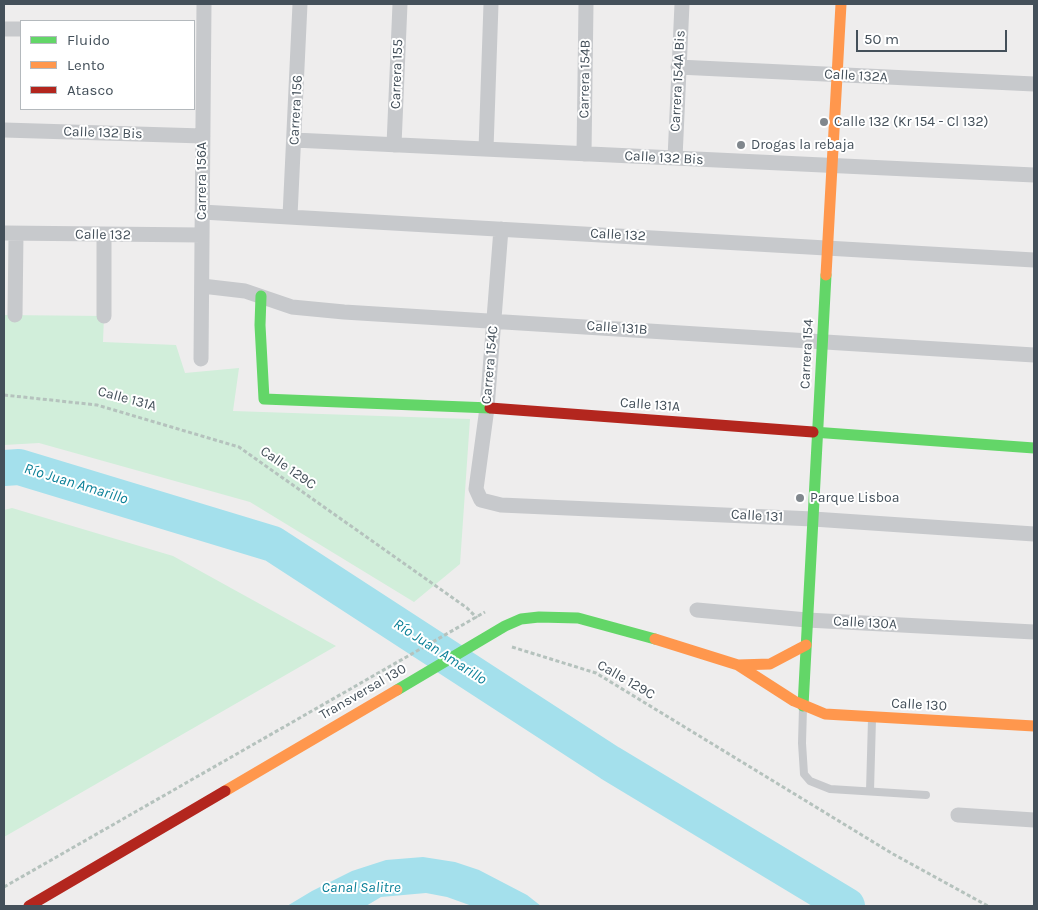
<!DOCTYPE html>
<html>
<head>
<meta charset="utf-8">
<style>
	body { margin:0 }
	#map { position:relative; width:1038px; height:910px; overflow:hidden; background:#eeeded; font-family:Karla,sans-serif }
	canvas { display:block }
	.frame { position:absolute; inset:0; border:5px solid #44505a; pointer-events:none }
	.legend { position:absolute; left:20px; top:20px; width:175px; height:90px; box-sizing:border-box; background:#fff; border:1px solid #b4b9bd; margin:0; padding:6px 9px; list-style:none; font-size:15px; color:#44505a }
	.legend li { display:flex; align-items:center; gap:10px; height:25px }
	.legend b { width:25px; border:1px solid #b4b9bd }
	.scale { position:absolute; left:856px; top:30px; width:151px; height:22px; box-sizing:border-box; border:2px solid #44505a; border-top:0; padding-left:6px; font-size:15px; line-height:18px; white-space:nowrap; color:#44505a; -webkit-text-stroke:4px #fff; paint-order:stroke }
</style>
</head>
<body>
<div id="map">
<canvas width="1038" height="910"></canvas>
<div class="frame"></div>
<ul class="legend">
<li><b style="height:6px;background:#63d668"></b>Fluido</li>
<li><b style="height:6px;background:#ff974d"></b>Lento</li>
<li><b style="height:6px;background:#b3261e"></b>Atasco</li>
</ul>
<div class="scale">50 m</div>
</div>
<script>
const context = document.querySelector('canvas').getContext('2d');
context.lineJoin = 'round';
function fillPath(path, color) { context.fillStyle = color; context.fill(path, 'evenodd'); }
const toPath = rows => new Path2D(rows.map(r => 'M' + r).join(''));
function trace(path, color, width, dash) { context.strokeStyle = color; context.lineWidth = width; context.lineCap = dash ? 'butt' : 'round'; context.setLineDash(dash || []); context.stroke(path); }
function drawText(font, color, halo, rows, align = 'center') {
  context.font = font + ' Karla,sans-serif'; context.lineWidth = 4; context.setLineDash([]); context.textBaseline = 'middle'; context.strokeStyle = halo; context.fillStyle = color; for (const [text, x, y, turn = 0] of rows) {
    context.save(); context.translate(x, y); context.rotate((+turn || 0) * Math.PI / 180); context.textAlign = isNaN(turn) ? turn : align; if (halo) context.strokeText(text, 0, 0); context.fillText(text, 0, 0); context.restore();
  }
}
const green = toPath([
	[4,315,104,316,103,342,176,345,185,373,239,368,233,411,470,419,460,564,414,602,250,502,39,443,4,445],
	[12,508,173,556,336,646,4,837,4,510]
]);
const water = toPath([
	[423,857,455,862,479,870,527,895,541,906,472,906,447,897,426,893,381,897,366,906,287,906,312,891,352,871,386,860]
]);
const river = toPath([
	[4,468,19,467,273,544,610,763,847,906]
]);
const path = toPath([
	[4,395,97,405,239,447,467,608,477,618],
	[512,647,596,673,893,854,988,906],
	[4,887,485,612]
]);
const lane = toPath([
	[803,708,802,743,804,774,810,781,830,789,926,795],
	[870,791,872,719]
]);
const street = toPath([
	[4,29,21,29],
	[678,67,1034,84],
	[4,130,203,136],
	[294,140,1034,175],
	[394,145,400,4],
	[486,149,491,4],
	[584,154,586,4],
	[675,158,682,4],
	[202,212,1034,260],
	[290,216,300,4],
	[501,229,487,408,476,489,481,500,501,505,813,519,1034,534],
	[4,233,202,235],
	[202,286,245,291,292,307,344,312,1034,355],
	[15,315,16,234],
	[104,316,104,235],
	[201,359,204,4],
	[697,610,807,620,1034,632],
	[958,815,1034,820]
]);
const fast = toPath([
	[261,296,260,325,264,399,490,408],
	[813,432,1034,448],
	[397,690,505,626,521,619,539,617,578,618,655,639],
	[803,706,826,275]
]);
const slow = toPath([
	[826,275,841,4],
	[655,639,738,665,794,701,825,714,1034,726],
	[738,665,770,664,806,645],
	[225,791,397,690]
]);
const jam = toPath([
	[490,408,813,432],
	[29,906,225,791]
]);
const markers = [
	[824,122,5,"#80878d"],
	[741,145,5,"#80878d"],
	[800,498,5,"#80878d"]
];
const streetNames = [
	["Carrera 155",397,74,-88],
	["Calle 132A",856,76,3],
	["Carrera 154B",585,79,-89],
	["Carrera 154A Bis",678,81,-87],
	["Carrera 156",296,110,-87],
	["Calle 132 Bis",103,133,2],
	["Calle 132 Bis",664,158,3],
	["Carrera 156A",202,181,-90],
	["Calle 132",103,235,1],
	["Calle 132",618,235,3],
	["Calle 131B",617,328,4],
	["Carrera 154",807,354,-87],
	["Carrera 154C",490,365,-85],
	["Calle 131A",127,399,15],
	["Calle 131A",650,405,4],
	["Calle 129C",288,468,35],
	["Calle 131",757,516,3],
	["Calle 130A",865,623,3],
	["Calle 129C",626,680,30],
	["Transversal 130",363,692,-30],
	["Calle 130",919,705,3]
];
const poiNames = [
	["Calle 132 (Kr 154 - Cl 132)",834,122],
	["Drogas la rebaja",751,145],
	["Parque Lisboa",810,498]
];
const waterNames = [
	["Río Juan Amarillo",76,484,17],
	["Río Juan Amarillo",440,652,33],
	["Canal Salitre",361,888]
];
fillPath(green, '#d1eeda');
fillPath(water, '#a4e0ec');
trace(river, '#a4e0ec', 36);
trace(path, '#b5c2bd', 3, [4, 2.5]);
trace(lane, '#c7c9cc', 8);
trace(street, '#c7c9cc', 15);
trace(fast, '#63d668', 11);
trace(slow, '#ff974d', 11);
trace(jam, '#b3261e', 11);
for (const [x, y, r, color] of markers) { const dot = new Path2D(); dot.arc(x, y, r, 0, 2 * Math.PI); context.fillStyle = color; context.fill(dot); trace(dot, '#fff', 2); }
drawText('14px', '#44505a', '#fff', streetNames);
drawText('14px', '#44505a', '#fff', poiNames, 'left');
drawText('italic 15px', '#0b8098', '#fff', waterNames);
</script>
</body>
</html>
